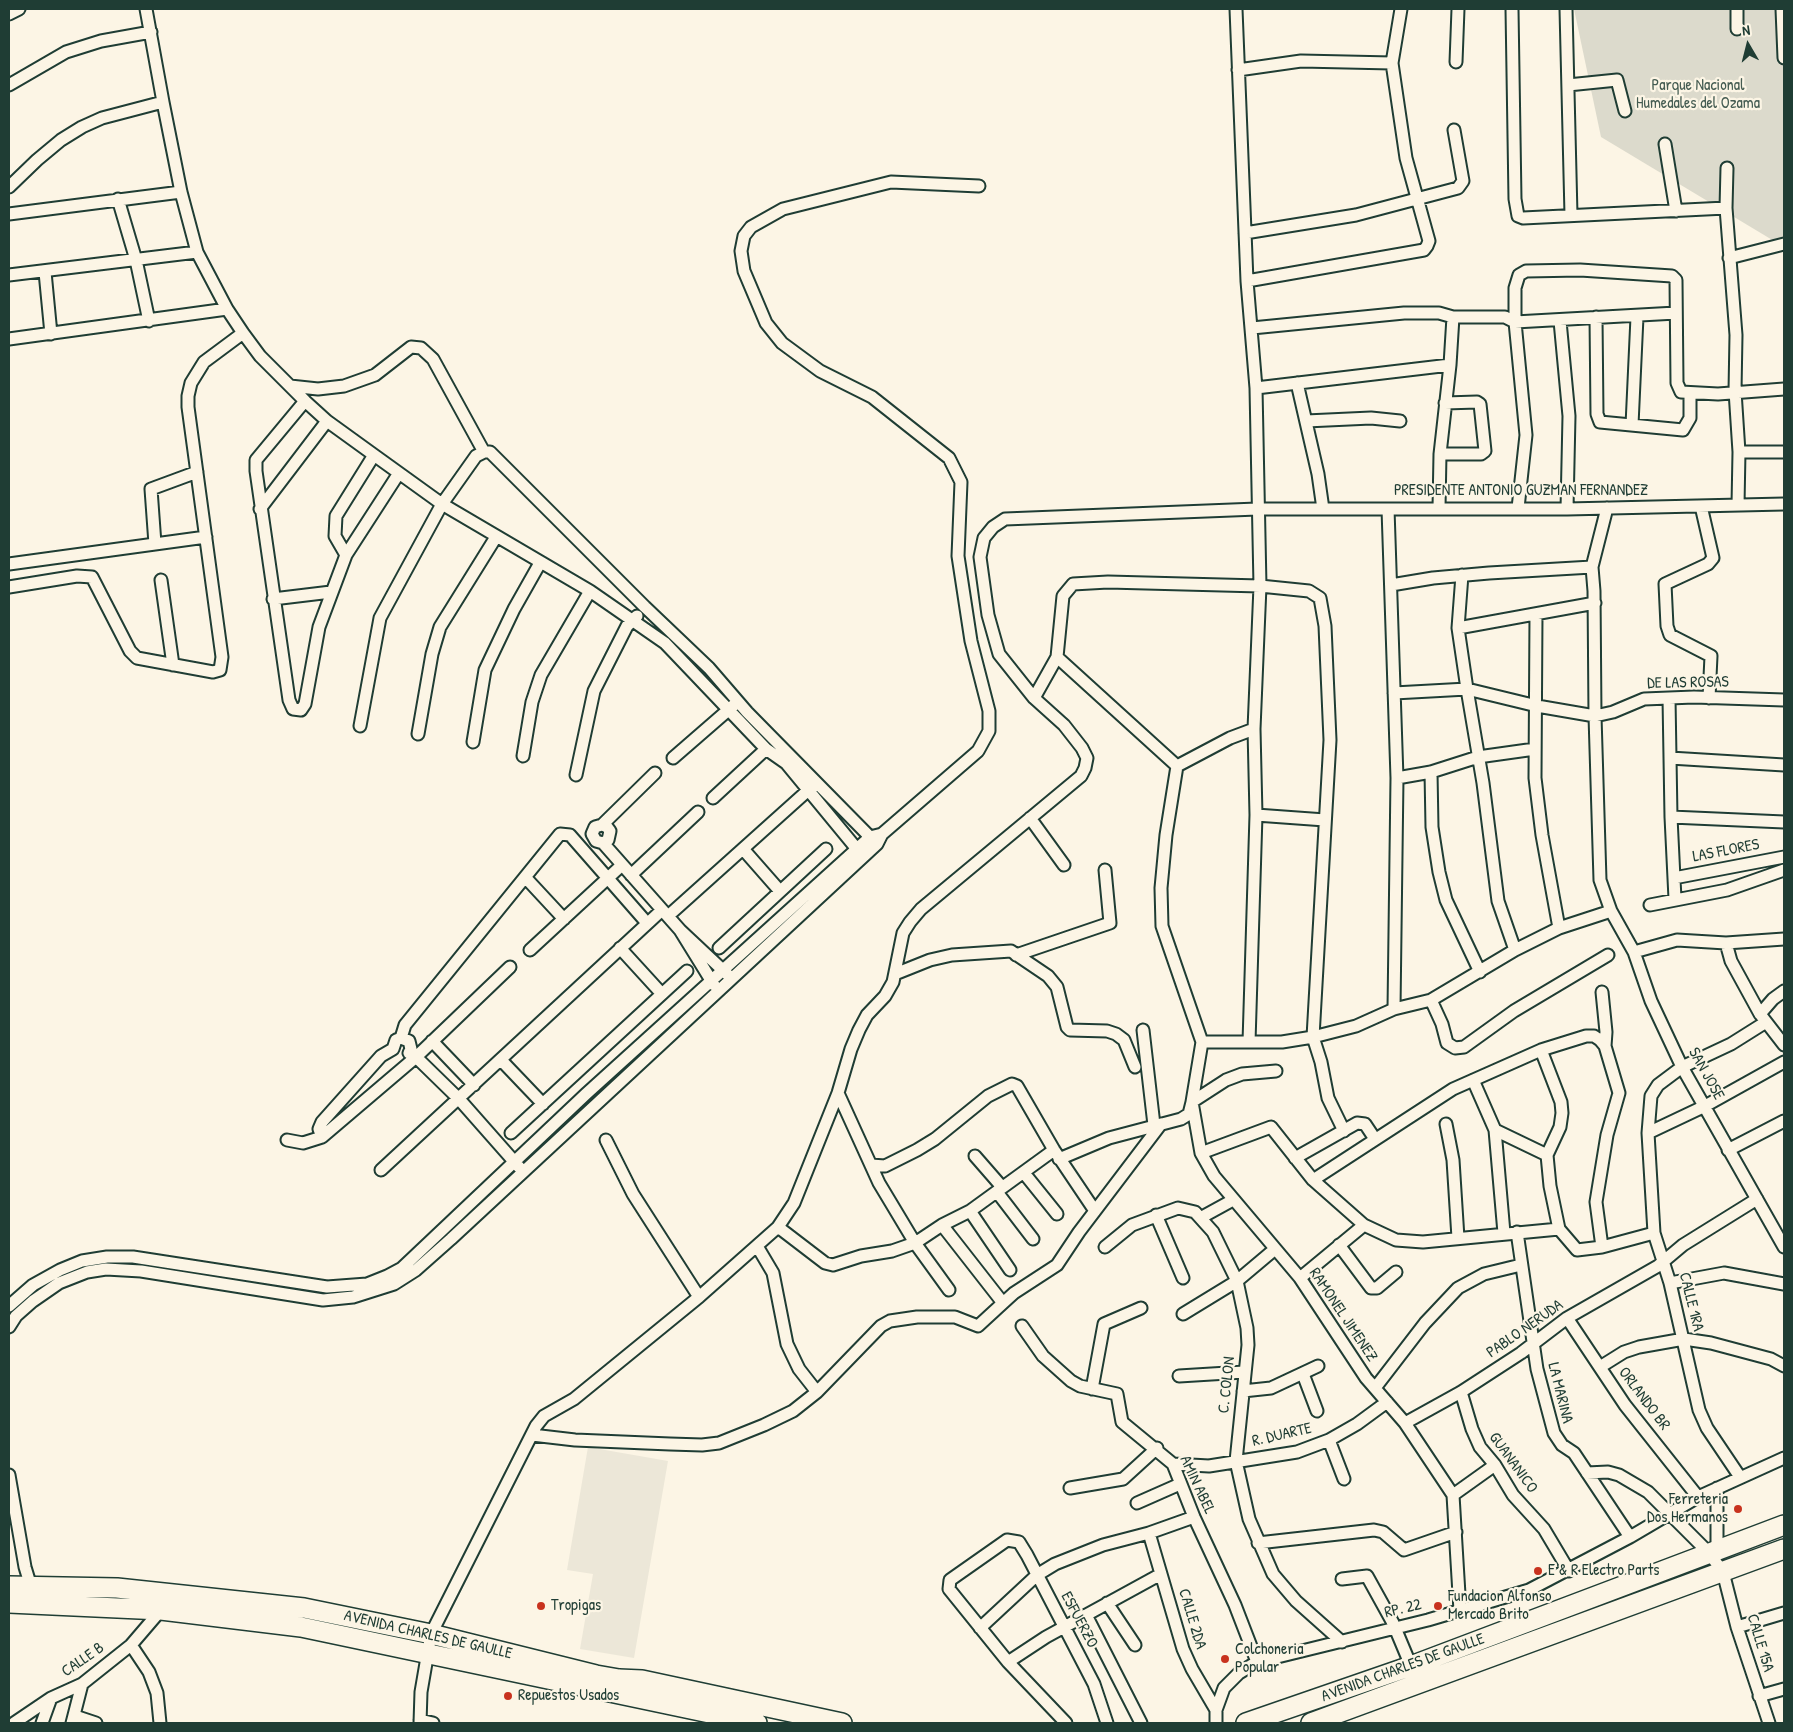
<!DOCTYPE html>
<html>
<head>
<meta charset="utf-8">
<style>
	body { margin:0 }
	#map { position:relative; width:1793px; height:1732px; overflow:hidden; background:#fcf5e5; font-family:"Patrick Hand",sans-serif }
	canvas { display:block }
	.frame { position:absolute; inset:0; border:10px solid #1f3d34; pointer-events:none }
	.north { position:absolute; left:1723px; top:20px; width:50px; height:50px; -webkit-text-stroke:4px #fcf5e5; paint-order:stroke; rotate:352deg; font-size:14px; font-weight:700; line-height:20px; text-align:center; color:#1f3d34 }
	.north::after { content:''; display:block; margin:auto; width:18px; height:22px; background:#1f3d34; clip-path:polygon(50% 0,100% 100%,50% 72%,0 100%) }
</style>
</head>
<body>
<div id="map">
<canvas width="1793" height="1732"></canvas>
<div class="frame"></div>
<div class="north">N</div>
</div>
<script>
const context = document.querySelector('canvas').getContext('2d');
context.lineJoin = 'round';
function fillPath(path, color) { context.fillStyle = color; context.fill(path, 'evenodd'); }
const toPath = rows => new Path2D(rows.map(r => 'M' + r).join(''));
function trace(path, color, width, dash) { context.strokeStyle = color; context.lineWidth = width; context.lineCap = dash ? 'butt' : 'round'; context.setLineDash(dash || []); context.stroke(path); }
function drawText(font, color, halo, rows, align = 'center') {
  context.font = font + ' "Patrick Hand",sans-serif'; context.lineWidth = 4.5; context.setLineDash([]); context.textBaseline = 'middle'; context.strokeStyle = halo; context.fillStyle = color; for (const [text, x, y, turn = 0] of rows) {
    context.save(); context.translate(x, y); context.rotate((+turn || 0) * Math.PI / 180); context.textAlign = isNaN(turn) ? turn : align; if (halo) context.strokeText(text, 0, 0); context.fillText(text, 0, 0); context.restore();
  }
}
const built = toPath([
	[588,1447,668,1461,634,1658,580,1649,593,1574,567,1570]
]);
const green = toPath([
	[1574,9,1784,9,1784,247,1601,137]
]);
const minor = toPath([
	[146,9,163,102],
	[1236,9,1247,281,1256,388,1260,586,1254,729,1256,815,1249,1042],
	[1512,9,1515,199,1518,216,1523,218,1726,208],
	[1566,9,1571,215],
	[1737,9,1737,29],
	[1782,9,1784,58],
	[9,14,19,9],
	[1456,62,1458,9],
	[1238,70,1301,61,1392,63],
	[9,85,66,52,101,41,151,32],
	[1568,85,1617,80,1625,111],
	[1665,144,1676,211],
	[1727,168,1726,208,1736,335,1735,391,1739,452,1738,505],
	[9,187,37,160,61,140,82,127,102,118,163,102,181,192,197,252,227,309,243,333,260,356,305,401],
	[118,199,136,260,149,321],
	[9,214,181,192],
	[1245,233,1356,215,1458,188,1463,181,1454,130],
	[1729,258,1784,244],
	[45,272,51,334],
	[9,275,197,252],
	[1247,281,1424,250,1427,246,1429,241,1406,158,1392,63,1401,9],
	[1596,317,1597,414,1600,422,1683,430,1690,418,1690,393],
	[1560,321,1569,416,1567,509],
	[1252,328,1404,313,1439,313,1453,317,1505,317,1515,322,1676,313],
	[9,339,227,309],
	[1297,383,1318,474,1323,509],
	[290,386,318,389,344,386,375,375,411,347,421,348,433,359,484,452],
	[1256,388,1450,365],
	[1306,421,1371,418,1400,421],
	[1632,425,1637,317],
	[1739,452,1784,452],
	[1440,454,1481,454,1485,451,1480,404,1477,402,1445,403],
	[399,473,346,555,319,627,305,704,301,710,293,709,289,700,256,471,256,460,305,401,327,421,374,455,442,504,590,591,665,643,766,749,786,763,861,854],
	[1701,506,1713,558,1708,564,1665,584,1667,626,1670,635,1711,656,1709,698],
	[1439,508,1440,454,1450,365,1453,317],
	[1518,508,1526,435,1515,322,1515,288,1519,275,1526,271,1580,270,1672,276,1676,280,1677,383,1681,392,1718,394,1784,389],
	[1607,508,1592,567,1594,591,1595,716,1600,880,1611,911,1634,952,1651,1001,1682,1067,1784,1247],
	[260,509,327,421],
	[1388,509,1397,778,1394,1009],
	[155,544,151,489,197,472],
	[346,555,335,536,336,516,374,455],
	[9,564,206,537],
	[1462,575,1458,628,1467,689,1483,783,1498,901,1515,950],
	[161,580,173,665],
	[1391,585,1433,578,1489,573,1592,567],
	[9,587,77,576,92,577,130,651,137,658,213,672,220,670,222,657,188,407,188,396,191,383,204,362,243,333],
	[273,599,331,592],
	[1536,615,1535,778,1542,835,1559,928],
	[1458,628,1595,603],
	[1057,657,1063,596,1073,584,1108,582,1260,586,1309,591,1320,598,1325,626,1330,740,1313,1037,1321,1062,1328,1098,1344,1131],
	[1394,693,1467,689,1537,706,1595,716,1613,712,1644,699,1694,697,1784,700],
	[1034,698,1057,657,1177,766],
	[1669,698,1671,817,1675,899],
	[360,726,380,618,442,504,476,456,484,452,490,452,645,607,709,668,747,712,874,841],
	[418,734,432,654,440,627,496,537],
	[473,742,485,670,514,609,540,563],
	[523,756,532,702,541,675,590,591],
	[673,758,734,705],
	[1670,758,1784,765],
	[1177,766,1166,835,1161,888,1162,926,1202,1042,1192,1102,1201,1153,1214,1176,1300,1278,1366,1378,1405,1423,1453,1495,1460,1611],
	[1177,766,1230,738,1254,729],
	[1431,772,1432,827,1439,872,1446,900,1480,972],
	[655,773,602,825,595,827,592,834,596,841,603,843,680,930],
	[576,775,594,691,627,626,637,616],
	[1397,778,1431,772,1478,757,1535,749],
	[713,798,766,749],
	[1256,815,1325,820],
	[1671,817,1784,822],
	[1030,818,1064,865],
	[602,825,607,827,610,831,608,840,603,843],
	[882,834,978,751,989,731,989,711,971,641,958,556,961,482,949,458,872,397,820,371,782,343,766,323,744,271,741,251,744,236,751,227,783,209,891,182,979,186],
	[743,849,779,890],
	[631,875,698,812],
	[525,877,564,919],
	[1674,878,1784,857],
	[1650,905,1727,890,1784,870],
	[668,916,814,785],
	[1726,943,1731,961,1760,1014,1784,1045],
	[620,948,662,994],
	[719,948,826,849],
	[530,950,622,865],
	[1634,952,1677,940,1726,943,1784,939],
	[1016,955,1110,923,1105,870],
	[510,967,416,1057,459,1099,519,1167],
	[895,974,930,960,952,955,1011,951,1048,976,1057,987,1067,1027,1070,1030,1107,1031,1116,1034,1124,1040,1135,1067],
	[714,985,680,930,728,975],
	[1602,992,1606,1032,1605,1046],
	[1431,1000,1442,1024,1447,1043,1455,1048,1464,1047,1514,1011,1608,955],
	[1760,1014,1773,999,1784,991],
	[1143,1030,1154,1125],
	[401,1038,405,1025,560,834,570,835,647,923],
	[432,1041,474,1085],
	[1202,1042,1282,1042,1313,1037,1356,1026,1394,1009,1431,1000,1515,950,1559,928,1611,911],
	[1541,1050,1561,1102,1562,1113,1560,1127,1547,1155],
	[501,1060,543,1104],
	[1473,1080,1495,1130,1504,1233],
	[838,1093,879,1183,915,1243,949,1290],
	[1446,1124,1453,1160,1458,1238],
	[1495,1130,1547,1155,1550,1186,1559,1229,1577,1250,1602,1247,1654,1233],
	[511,1133,687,971],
	[1648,1133,1651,1096,1658,1085,1682,1067,1731,1044,1766,1022],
	[322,1137,319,1129,322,1122,381,1056,393,1049,396,1040,401,1038,409,1041,411,1049,409,1053],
	[287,1140,303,1143,322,1137,416,1057,411,1054],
	[606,1140,633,1194,699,1297],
	[1728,1150,1784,1121],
	[1201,1153,1271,1127,1313,1180,1364,1225,1396,1240,1423,1242,1559,1229],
	[975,1156,1002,1187],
	[1295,1158,1357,1123,1365,1124,1375,1139],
	[1059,1159,1109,1138,1181,1119,1189,1114,1192,1102,1226,1080,1242,1074,1276,1071],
	[871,1165,885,1166,917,1150,935,1139,988,1096,1012,1084,1017,1086,1054,1150,1095,1211],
	[381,1170,662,910],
	[1024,1173,1057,1214],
	[1313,1180,1453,1089,1541,1050,1586,1036,1594,1036,1600,1040,1605,1046,1619,1093,1607,1135,1596,1202,1602,1247],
	[997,1192,1033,1239],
	[970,1211,1010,1270],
	[1156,1215,1183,1278],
	[1202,1217,1233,1200],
	[778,1227,825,1263,833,1265,861,1256,892,1251,915,1243,942,1225,970,1211,1054,1150],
	[1517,1232,1537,1369,1554,1433,1562,1445,1574,1453,1630,1537],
	[1339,1245,1371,1288,1377,1288,1396,1272],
	[757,1246,773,1273,787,1344,799,1369,817,1392,881,1326,890,1321,917,1317,955,1317,978,1326,1003,1303,942,1225],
	[1105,1247,1132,1225,1178,1208,1195,1212,1213,1232,1237,1281,1247,1328,1248,1345,1236,1461,1249,1519,1273,1574,1296,1601,1342,1642],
	[1300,1278,1364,1225],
	[1670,1283,1724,1273,1784,1284],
	[1003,1303,1014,1293,1057,1265,1079,1232,1161,1124],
	[9,1306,33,1285,60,1270,82,1261,107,1257,133,1257,327,1287,367,1284,387,1276,402,1268,586,1094,870,837,882,834,877,844,451,1239,416,1270,394,1284,353,1297,323,1300,141,1271,106,1269,87,1272,59,1283,33,1301,16,1316,9,1327],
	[1183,1314,1237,1281,1275,1249],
	[1567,1318,1625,1405,1698,1497],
	[1022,1326,1043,1356,1071,1381,1080,1386,1117,1394,1122,1422,1173,1464,1194,1517,1235,1605,1257,1662],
	[1600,1367,1624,1352,1639,1347,1684,1339,1711,1343,1771,1359,1784,1366],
	[1303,1374,1317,1411],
	[1179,1376,1244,1372],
	[1375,1388,1425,1323,1458,1288,1484,1274,1521,1265],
	[1092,1389,1104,1324,1141,1308],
	[1243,1391,1271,1388,1318,1366],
	[1461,1392,1472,1429,1480,1447,1495,1465,1513,1495,1544,1529,1569,1571],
	[1405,1423,1461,1392,1521,1353,1567,1318,1658,1266,1683,1245,1757,1199],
	[532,1435,575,1440,670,1444,702,1445,719,1443,764,1425,793,1411,817,1392],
	[1329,1440,1344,1479],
	[1173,1464,1209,1466,1297,1452,1329,1440,1357,1424,1387,1402],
	[1587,1473,1608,1472,1619,1475,1648,1492,1709,1553,1723,1572,1737,1627,1769,1723],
	[9,1475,25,1567,32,1590],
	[1740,1477,1707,1428,1699,1410,1670,1283,1654,1233,1648,1133,1705,1106,1784,1062],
	[1070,1488,1123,1479,1157,1448],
	[1717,1488,1717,1550],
	[1453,1495,1495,1465],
	[1137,1503,1180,1484],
	[1149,1533,1183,1649,1192,1669,1216,1710],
	[1258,1543,1374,1530,1383,1532,1404,1550,1456,1532],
	[1342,1579,1367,1576,1393,1623,1411,1666],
	[1107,1603,1135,1645],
	[1086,1615,1141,1723],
	[1737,1627,1784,1613],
	[980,1628,1037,1575,1055,1564,1103,1545,1149,1533,1194,1517],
	[131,1645,149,1672,157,1693,160,1723],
	[1008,1662,1046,1637,1161,1574],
	[1759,1696,1784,1689],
	[75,1716,96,1723],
	[420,1720,433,1723],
	[14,1723,51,1698,82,1684,131,1645,161,1610],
	[42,1723,51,1698],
	[72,1723,82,1684],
	[420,1723,421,1692,431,1634,536,1426,544,1416,574,1399,699,1297,778,1227,794,1203,838,1093,851,1049,859,1030,867,1015,885,996,893,982,903,933,910,922,921,909,1081,776,1085,768,1087,758,1082,748,1064,725,1034,698,999,654,988,615,980,557,984,538,993,527,1005,519,1257,509,1567,509,1784,504],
	[1066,1723,1008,1662,949,1589,950,1580,1007,1540,1019,1542,1027,1555,1094,1684,1107,1723],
	[1216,1723,1216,1710,1224,1688,1239,1673,1257,1662,1428,1620,1529,1590,1630,1537,1698,1497,1784,1458]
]);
const primary = toPath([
	[9,1586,117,1588,304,1608,431,1634,596,1675,619,1679,642,1680,842,1723],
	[9,1603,161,1610,301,1627,757,1723],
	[1246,1723,1411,1666,1784,1525],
	[1311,1723,1784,1549]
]);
const markers = [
	[1738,1509,5,"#c8321e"],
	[1538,1571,5,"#c8321e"],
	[541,1606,5,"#c8321e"],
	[1438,1606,5,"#c8321e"],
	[1225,1659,5,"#c8321e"],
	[508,1696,5,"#c8321e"]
];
const parkNames = [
	["Parque Nacional",1698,86],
	["Humedales del Ozama",1698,104]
];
const streetNames = [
	["PRESIDENTE ANTONIO GUZMAN FERNANDEZ",1521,491],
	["DE LAS ROSAS",1688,683,-1],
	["LAS FLORES",1726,851,-11],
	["SAN JOSE",1706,1074,61],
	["CALLE 1RA",1691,1302,76],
	["RAMONEL JIMENEZ",1343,1315,56],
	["PABLO NERUDA",1525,1329,-35],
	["C. COLON",1227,1385,-84],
	["LA MARINA",1560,1393,76],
	["ORLANDO BR",1644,1399,53],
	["R. DUARTE",1282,1435,-13],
	["GUANANICO",1513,1463,54],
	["AMIN ABEL",1197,1485,65],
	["RP. 22",1403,1609,-14],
	["CALLE 2DA",1192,1619,73],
	["ESFUERZO",1079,1620,62],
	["AVENIDA CHARLES DE GAULLE",428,1635,13],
	["CALLE 15A",1760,1643,73],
	["CALLE B",83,1660,-35],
	["AVENIDA CHARLES DE GAULLE",1403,1668,-20]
];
const poiNames = [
	["Ferreteria",1728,1500,"right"],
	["Dos Hermanos",1728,1518,"right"],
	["E & R Electro Parts",1548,1571],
	["Fundacion Alfonso",1448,1597],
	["Mercado Brito",1448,1615],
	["Tropigas",551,1606],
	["Colchoneria",1235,1650],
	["Popular",1235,1668],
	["Repuestos Usados",518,1696]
];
fillPath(built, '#ece7d8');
fillPath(green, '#dcdacc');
trace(minor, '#1f3d34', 15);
trace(primary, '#1f3d34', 22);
trace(minor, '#fcf5e5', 11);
trace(primary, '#fcf5e5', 19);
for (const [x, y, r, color] of markers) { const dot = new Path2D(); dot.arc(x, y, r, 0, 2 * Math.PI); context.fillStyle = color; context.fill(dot); trace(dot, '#fcf5e5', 2); }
drawText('16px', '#455c52', '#fcf5e5', parkNames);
drawText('16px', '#1f3d34', '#fcf5e5', streetNames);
drawText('16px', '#1f3d34', '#fcf5e5', poiNames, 'left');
</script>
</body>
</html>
